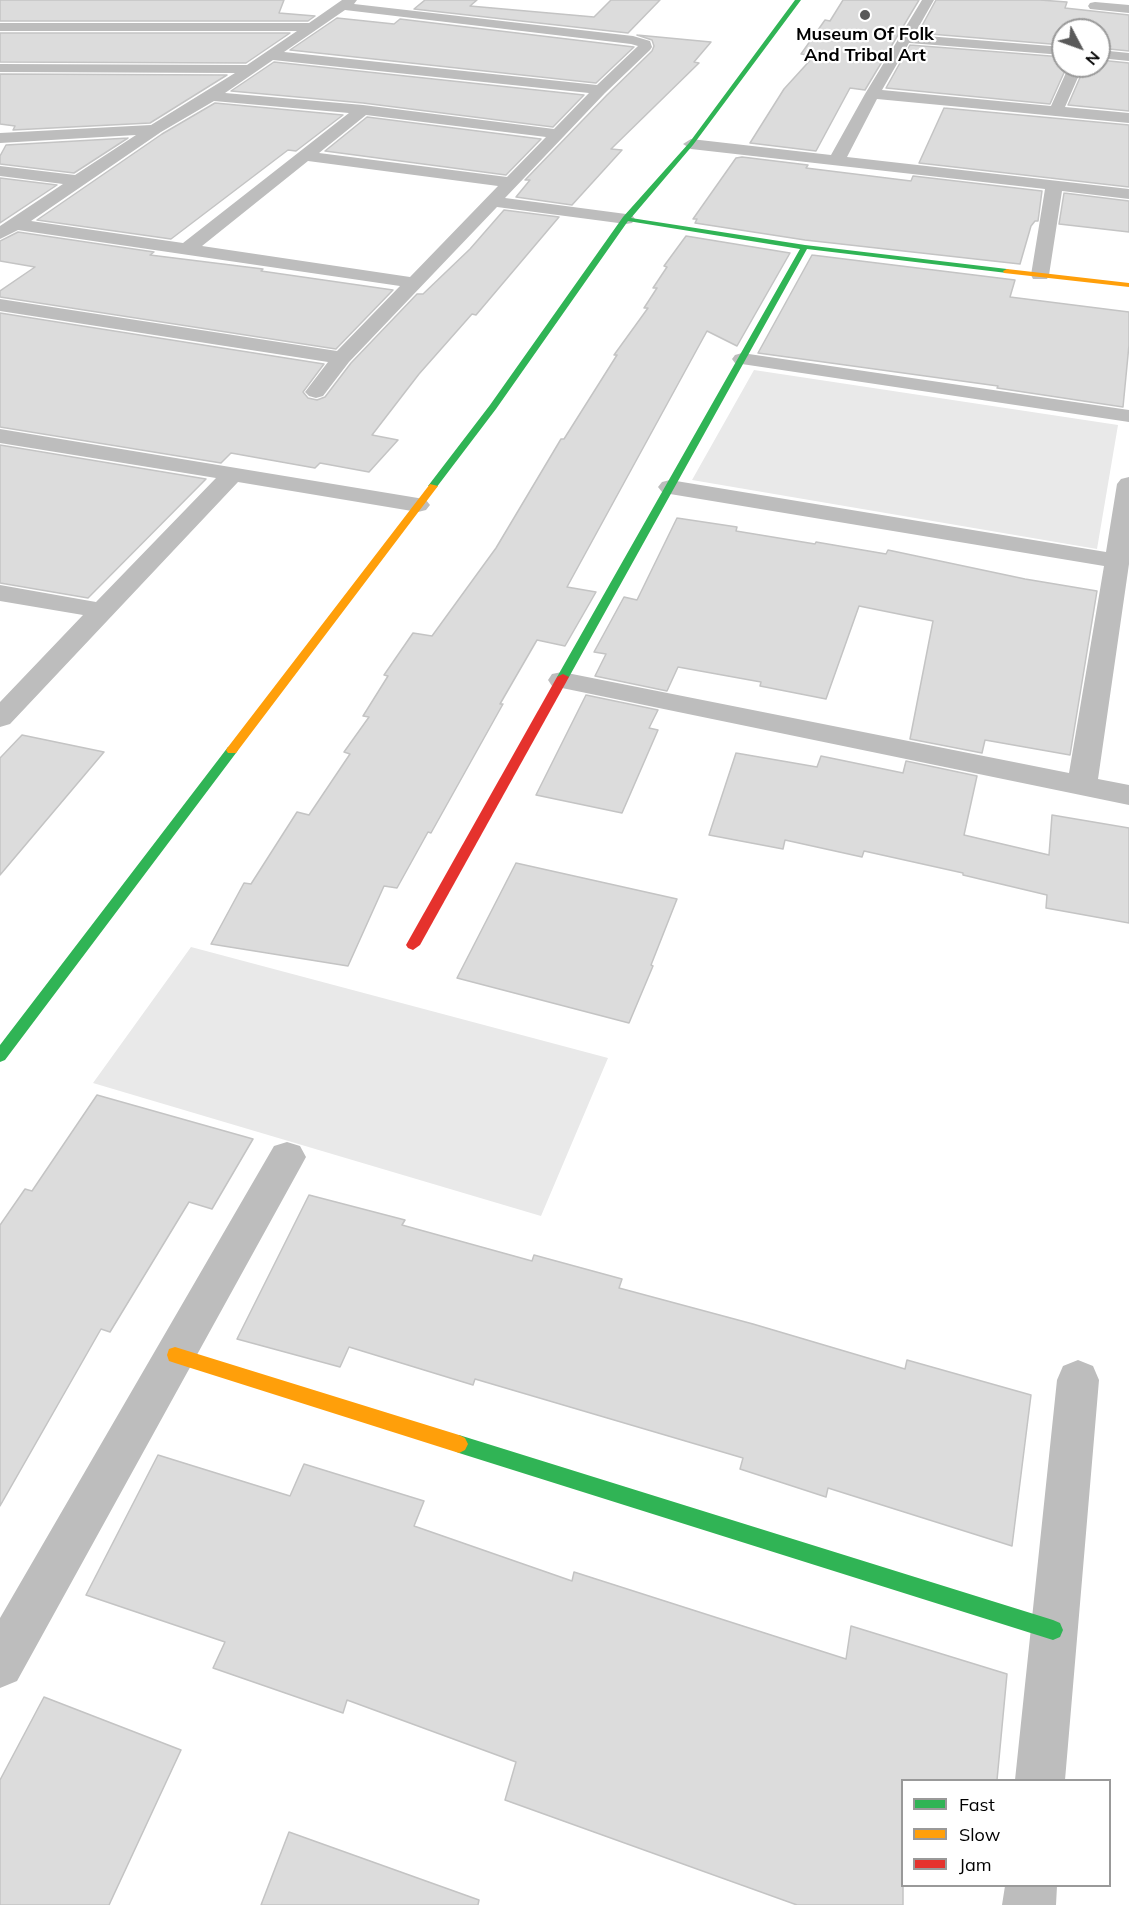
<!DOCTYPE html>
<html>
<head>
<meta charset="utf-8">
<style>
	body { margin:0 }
	#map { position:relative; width:1129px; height:1905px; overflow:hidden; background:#fff; font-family:Mulish,sans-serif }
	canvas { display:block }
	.legend { position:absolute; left:901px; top:1779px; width:210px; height:108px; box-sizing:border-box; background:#fff; border:2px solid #999; margin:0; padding:8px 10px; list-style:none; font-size:18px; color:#000 }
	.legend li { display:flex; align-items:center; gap:12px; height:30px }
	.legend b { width:30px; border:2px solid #999 }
	.north { position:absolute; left:1051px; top:18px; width:60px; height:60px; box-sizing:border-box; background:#fff; border:2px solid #999; border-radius:50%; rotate:131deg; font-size:16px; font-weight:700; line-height:24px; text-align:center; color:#000 }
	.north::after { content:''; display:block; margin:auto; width:21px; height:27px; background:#595959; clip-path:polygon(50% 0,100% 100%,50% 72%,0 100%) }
</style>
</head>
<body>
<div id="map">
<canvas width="1129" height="1905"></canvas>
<ul class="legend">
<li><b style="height:8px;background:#30b455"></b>Fast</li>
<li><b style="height:8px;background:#ff9f0a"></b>Slow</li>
<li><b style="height:8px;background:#e5322d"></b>Jam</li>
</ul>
<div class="north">N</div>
</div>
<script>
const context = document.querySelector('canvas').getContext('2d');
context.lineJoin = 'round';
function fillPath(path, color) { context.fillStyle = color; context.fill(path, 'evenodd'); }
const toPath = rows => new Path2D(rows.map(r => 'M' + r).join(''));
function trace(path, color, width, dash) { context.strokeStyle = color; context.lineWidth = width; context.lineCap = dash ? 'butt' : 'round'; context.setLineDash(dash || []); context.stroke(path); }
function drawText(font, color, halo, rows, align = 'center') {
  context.font = font + ' Mulish,sans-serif'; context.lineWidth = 4.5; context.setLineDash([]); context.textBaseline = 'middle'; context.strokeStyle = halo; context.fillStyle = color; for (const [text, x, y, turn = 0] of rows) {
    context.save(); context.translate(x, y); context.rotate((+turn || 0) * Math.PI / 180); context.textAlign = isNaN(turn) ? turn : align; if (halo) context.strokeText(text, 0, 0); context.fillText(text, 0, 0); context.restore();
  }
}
const green = toPath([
	[754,370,1118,425,1097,549,692,480],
	[191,947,608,1058,541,1216,93,1083]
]);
const building = toPath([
	[0,0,284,0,279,13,315,16,308,21,0,21,0,0],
	[425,0,477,0,470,6,594,17,611,0,660,0,628,33,414,9,425,0],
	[843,0,919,0,865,90,850,88,816,151,750,143,784,89,814,56,801,54,825,20,830,21,843,0],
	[936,0,1040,0,1067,2,1065,8,1129,15,1129,51,1099,48,1099,30,1063,30,1063,45,918,33,936,0],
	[337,18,394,24,400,19,634,47,596,83,290,50,337,18],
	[0,33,290,33,246,63,0,62,0,33],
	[637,35,711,42,694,62,699,63,611,149,622,150,572,205,516,197,530,180,525,180,607,95,652,51,654,46,652,40,637,35],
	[910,45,1063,57,1063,66,1067,66,1050,104,886,88,910,45],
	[1099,60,1129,63,1129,111,1068,105,1085,66,1099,66,1099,60],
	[274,62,584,95,553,127,363,103,231,91,274,62],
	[0,74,227,75,150,123,13,130,15,126,0,124,0,74],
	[215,103,343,115,296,151,288,150,171,239,37,220,162,134,215,103],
	[944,108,1129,125,1129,187,919,163,944,108],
	[367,117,541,139,506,175,325,151,367,117],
	[128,138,74,173,0,164,0,156,6,145,128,138],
	[742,157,808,165,806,168,911,181,913,176,1042,191,1038,221,1035,221,1031,226,1020,264,805,240,695,223,697,219,693,219,736,158,742,157],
	[0,178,57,185,0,223,0,178],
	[1064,193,1129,201,1129,232,1059,224,1064,193],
	[504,210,559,217,476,315,472,314,419,374,372,435,398,440,369,472,320,463,315,468,231,453,221,463,0,427,0,313,324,364,303,392,308,398,317,400,325,397,351,363,417,294,423,294,470,249,504,210],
	[18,232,154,252,150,255,263,269,261,271,393,290,336,349,0,297,0,291,35,267,0,261,0,241,18,232],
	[686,236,790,253,737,346,707,331,567,587,596,592,565,646,537,640,500,704,503,704,431,833,428,832,397,888,384,886,348,966,211,944,244,883,251,884,297,812,309,815,350,754,344,752,369,717,363,716,388,676,384,675,413,633,432,636,496,548,561,439,564,439,617,355,614,355,648,308,644,308,657,288,653,288,667,267,664,266,686,236],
	[812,255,1015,280,1010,297,1129,312,1129,345,1123,407,997,388,998,386,758,353,812,255],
	[0,445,206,479,88,598,0,583,0,445],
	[677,518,737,527,736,531,815,544,816,542,886,554,888,550,1025,579,1097,591,1070,755,985,740,982,753,910,739,933,621,859,606,826,699,760,686,761,682,678,667,667,691,595,676,606,654,594,652,624,597,637,600,677,518],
	[586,695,658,710,649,728,658,730,622,813,536,795,586,695],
	[22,735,104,752,0,875,0,758,22,735],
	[736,753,817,767,821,756,903,773,906,761,977,776,964,835,1049,855,1052,815,1129,828,1129,923,1046,908,1047,895,963,875,963,873,864,851,862,857,785,840,783,849,709,835,736,753],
	[516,863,677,899,651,965,653,966,629,1023,457,978,516,863],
	[97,1095,253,1139,212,1209,189,1202,110,1332,101,1329,0,1506,0,1225,25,1189,32,1191,97,1095],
	[309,1195,405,1220,402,1225,532,1261,534,1255,622,1279,619,1288,753,1324,905,1369,907,1360,1031,1395,1012,1546,828,1488,826,1497,740,1469,743,1458,475,1379,473,1385,349,1347,340,1367,237,1339,309,1195],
	[158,1455,290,1496,304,1464,424,1501,414,1526,572,1581,574,1572,846,1659,851,1626,1007,1674,997,1780,903,1780,903,1905,797,1905,505,1800,516,1762,347,1700,343,1713,213,1668,225,1642,86,1595,158,1455],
	[44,1697,181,1750,109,1905,0,1905,0,1780,44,1697],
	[289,1832,479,1900,478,1905,261,1905,289,1832]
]);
const street = toPath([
	[342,0,357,0,354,4,633,36,650,41,652,47,650,50,605,93,505,198,626,214,632,215,635,219,632,223,626,224,497,207,349,362,323,396,316,398,309,396,305,392,328,362,0,311,0,299,337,351,400,286,18,230,0,239,0,226,63,184,0,176,0,166,75,175,136,135,0,143,0,133,151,125,235,73,0,72,0,64,247,65,297,31,0,31,0,23,309,23,342,0],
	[345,10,631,44,638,46,597,85,284,52,345,10],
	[273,60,589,93,554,129,363,105,225,93,273,60],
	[214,101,349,113,183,243,31,221,161,132,214,101],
	[366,115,546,137,507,177,319,153,366,115],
	[308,161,498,186,410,277,202,246,308,161],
	[922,0,934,0,914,35,1063,47,1063,55,909,43,882,90,1051,106,1069,66,1083,66,1065,107,1129,113,1129,123,877,99,847,157,1129,189,1129,199,1062,191,1049,275,1047,279,1033,279,1031,275,1045,189,691,149,683,144,691,139,831,155,865,94,922,0],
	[1095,2,1129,5,1129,13,1090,9,1088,6,1090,3,1095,2],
	[1099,50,1129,53,1129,61,1099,58,1099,50],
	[742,353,1129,410,1129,422,735,363,732,359,735,355,742,353],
	[0,429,418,498,426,500,430,505,426,510,418,512,238,482,10,724,0,727,0,702,83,615,0,601,0,585,96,602,216,478,0,443,0,429],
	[1129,477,1129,564,1098,779,1129,785,1129,805,562,688,552,686,548,680,552,674,562,672,1069,773,1104,566,670,494,662,492,658,487,662,482,670,480,1106,552,1117,484,1121,479,1129,477],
	[287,1142,300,1146,306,1157,300,1168,17,1681,0,1688,0,1618,274,1146,287,1142],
	[1078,1360,1093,1366,1099,1380,1065,1780,1015,1780,1057,1380,1063,1366,1078,1360],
	[1005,1886,1057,1886,1056,1905,1002,1905,1005,1886]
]);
const fast = toPath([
	[795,0,801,0,693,145,631,218,805,245,1007,269,1011,271,1007,273,807,249,569,677,563,680,559,679,557,677,800,249,628,221,496,409,436,488,428,486,490,405,623,217,689,143,795,0],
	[232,746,238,750,236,753,5,1060,0,1062,0,1045,228,747,232,746],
	[459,1435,1053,1620,1060,1623,1063,1630,1060,1637,1053,1640,459,1453,453,1450,450,1444,453,1438,459,1435]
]);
const slow = toPath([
	[1007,269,1129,283,1129,287,1004,273,1003,271,1007,269],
	[430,484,438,486,236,753,228,753,226,750,228,747,430,484],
	[175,1347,459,1435,465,1438,468,1444,465,1450,459,1453,175,1363,169,1361,167,1355,169,1349,175,1347]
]);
const jam = toPath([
	[563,674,569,677,420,945,413,950,408,948,406,945,557,677,563,674]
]);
const markers = [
	[865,15,6,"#595959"]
];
const farPoinames = [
	["Museum Of Folk",865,35],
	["And Tribal Art",865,56]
];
fillPath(green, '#e9e9e9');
fillPath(building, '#dcdcdc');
trace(building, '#c4c4c4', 1.5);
fillPath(street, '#bdbdbd');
fillPath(fast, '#30b455');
fillPath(slow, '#ff9f0a');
fillPath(jam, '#e5322d');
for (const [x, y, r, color] of markers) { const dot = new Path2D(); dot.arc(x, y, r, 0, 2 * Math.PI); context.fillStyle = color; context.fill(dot); trace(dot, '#fff', 2); }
drawText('bold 18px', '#000', '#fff', farPoinames);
</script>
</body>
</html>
